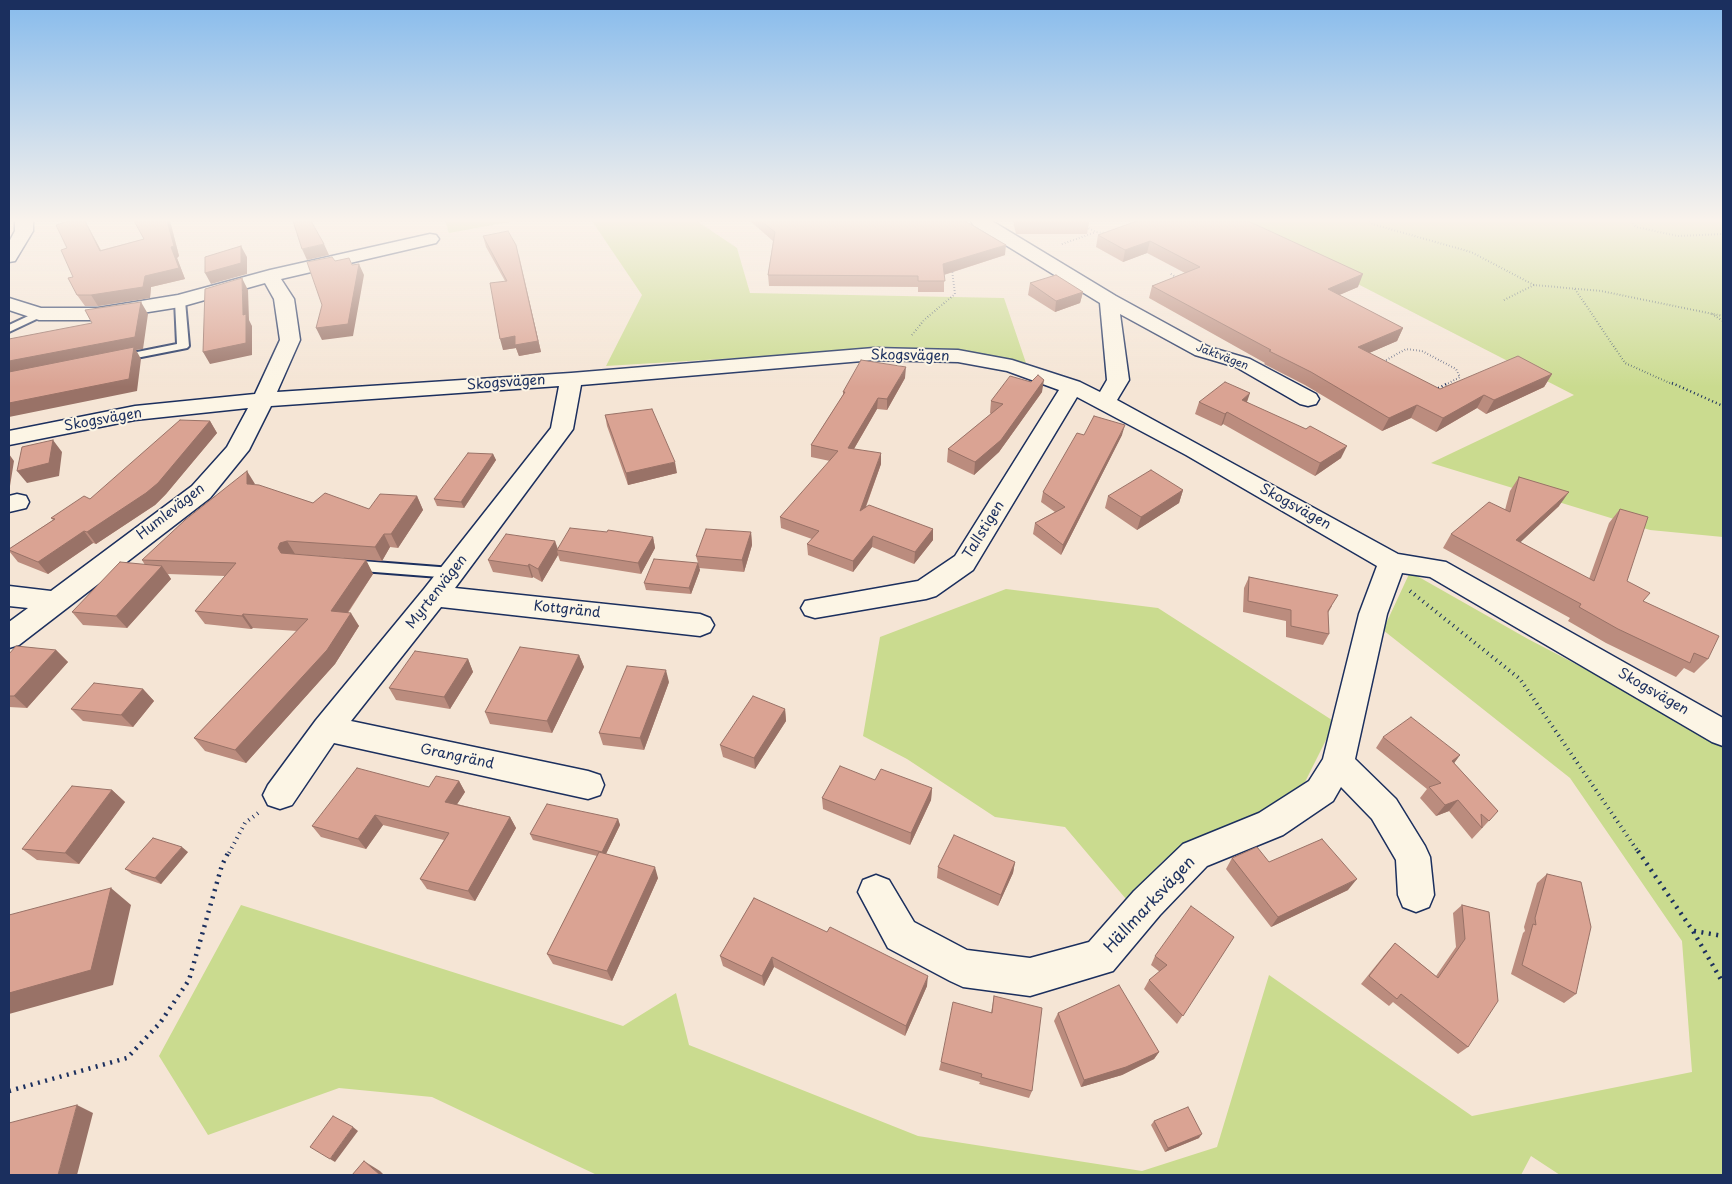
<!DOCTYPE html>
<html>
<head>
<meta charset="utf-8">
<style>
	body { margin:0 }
	#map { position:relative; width:1732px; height:1184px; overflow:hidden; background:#f5e5d5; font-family:"Playpen Sans",sans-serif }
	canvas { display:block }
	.frame { position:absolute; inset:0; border:10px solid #1b2f5e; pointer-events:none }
</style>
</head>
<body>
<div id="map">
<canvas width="1732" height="1184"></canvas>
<div class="frame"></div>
</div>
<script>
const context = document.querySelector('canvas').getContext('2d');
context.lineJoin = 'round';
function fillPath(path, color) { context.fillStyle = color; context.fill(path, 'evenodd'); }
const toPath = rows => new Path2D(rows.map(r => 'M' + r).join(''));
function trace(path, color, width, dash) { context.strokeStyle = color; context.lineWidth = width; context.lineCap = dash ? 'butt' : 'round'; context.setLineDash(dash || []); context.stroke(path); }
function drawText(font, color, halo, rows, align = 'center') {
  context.font = font + ' "Playpen Sans",sans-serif'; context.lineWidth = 4; context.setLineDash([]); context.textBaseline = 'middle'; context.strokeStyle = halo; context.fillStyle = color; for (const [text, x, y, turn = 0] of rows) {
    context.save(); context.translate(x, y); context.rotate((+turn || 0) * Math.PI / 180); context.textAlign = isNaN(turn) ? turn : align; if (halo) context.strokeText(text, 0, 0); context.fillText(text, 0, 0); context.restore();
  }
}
const green = toPath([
	[445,221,515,221,449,233],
	[592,221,697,221,737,248,750,293,1004,298,1026,363,962,351,868,350,606,366,642,295],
	[1235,221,1723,221,1723,537,1650,530,1431,463,1574,395],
	[1410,572,1528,639,1723,741,1723,1175,1560,1175,1531,1156,1521,1175,597,1175,432,1097,339,1088,208,1135,159,1056,241,905,623,1026,676,993,689,1045,918,1136,1142,1171,1217,1147,1269,975,1472,1116,1692,1072,1682,941,1570,778,1383,630],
	[1006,589,1158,608,1335,722,1301,790,1235,828,1164,860,1126,899,1065,827,995,817,907,759,863,736,880,637]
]);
const pathFar3 = toPath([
	[1370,221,1372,224,1471,252,1534,285,1601,291,1723,316],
	[1631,221,1636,227,1678,236,1723,234],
	[1086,227,1096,232,1106,233],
	[1062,244,1096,232],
	[1171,274,1179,279],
	[1575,289,1625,363,1674,385],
	[1504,300,1534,285],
	[1712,314,1723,321],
	[912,335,924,320,955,294,952,270],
	[1381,363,1406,349,1422,351,1456,369,1460,377,1445,385]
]);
const pathFar2 = toPath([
	[1672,383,1723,406],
	[1434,388,1439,388,1448,383]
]);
const pathFar1 = toPath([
	[1410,591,1520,679,1639,853],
	[229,853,245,823,258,813]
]);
const path = toPath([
	[1638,851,1693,931,1723,983],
	[1694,931,1723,936],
	[9,1091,127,1058,160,1023,189,980,222,865,229,851]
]);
const service = toPath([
	[180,298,185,301,189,346,187,348,121,361,117,360,115,358,117,356,177,344,175,301,180,298],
	[39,311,44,314,43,316,9,332,9,325,39,311],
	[349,560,452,568,457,569,459,573,457,577,452,578,349,570,344,569,342,565,344,561,349,560]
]);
const minor = toPath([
	[15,221,33,221,33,231,15,261,9,262,9,242,15,231,15,221],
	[971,221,992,221,1116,296,1209,347,1250,359,1316,394,1319,399,1316,404,1308,406,1300,404,1236,367,1195,355,1120,314,1129,380,1117,400,1398,554,1446,562,1723,718,1723,746,1712,742,1430,577,1402,573,1387,614,1355,759,1396,799,1425,846,1430,857,1434,895,1429,907,1416,912,1403,907,1398,895,1396,860,1372,819,1341,787,1333,801,1283,835,1207,866,1160,915,1113,971,1030,996,963,987,950,981,888,948,858,892,863,880,876,875,889,880,914,922,967,950,1030,958,1089,942,1134,891,1183,844,1259,813,1309,781,1323,759,1359,614,1377,566,1186,455,1077,397,973,570,936,596,926,599,815,618,805,615,801,608,805,601,918,581,955,556,1059,390,1007,371,958,362,874,360,581,385,573,429,455,588,700,614,710,618,714,625,710,632,700,636,441,607,351,721,588,771,600,775,604,785,600,795,588,799,334,743,292,805,280,809,268,805,263,795,268,785,316,720,424,589,551,428,559,386,271,406,249,450,210,498,19,645,9,648,9,622,28,608,9,606,9,586,51,591,192,486,227,447,248,408,135,420,9,445,9,431,135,406,255,394,280,340,274,299,265,283,180,307,98,320,39,320,9,310,9,298,41,308,98,308,178,295,270,270,430,234,436,235,439,239,436,243,281,279,294,299,300,340,277,392,571,373,874,348,958,350,1012,360,1080,382,1100,392,1107,380,1100,303,973,225,971,221],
	[17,494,26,496,29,502,26,508,9,512,9,496,17,494]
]);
const wall = toPath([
	[85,221,101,250,144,239,134,221,170,221,179,256,177,258,185,279,151,287,150,298,98,306,85,306,77,295,73,277,67,248],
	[750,221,965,221,1005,255,944,275,944,292,918,292,918,287,769,286,768,275,773,241],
	[1013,221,1087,221,1089,223,1087,234,1016,234],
	[1137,221,1358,287,1339,295,1403,328,1397,341,1369,353,1440,389,1552,374,1544,387,1486,414,1477,408,1436,432,1411,418,1382,431,1305,385,1264,364,1265,363,1149,298,1152,286,1185,273,1147,253,1123,262,1096,247,1098,235],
	[483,236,519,255,541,352,519,356,516,348,503,350,505,281,486,247],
	[1030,283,1083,292,1080,303,1055,312,1028,295],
	[905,378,887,410,877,409,854,449,881,464,866,507,933,529,933,540,914,564,872,547,853,572,808,555,807,544,812,539,781,528,780,517,830,461,811,457,811,445,843,395,843,392],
	[1042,392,999,452,974,475,947,462,948,449,991,414,990,413,991,401],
	[1199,402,1247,402,1341,458,1315,476,1223,424,1221,426,1195,414],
	[605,415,677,473,628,485,607,426],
	[210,421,217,433,166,494,155,505,96,544,93,543,48,574,18,562,9,551,9,549,53,520,51,518,90,499],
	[1084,435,1122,435,1061,555,1033,534,1035,523,1055,512,1041,502,1043,492],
	[493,454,496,460,464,508,437,506,434,499],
	[1519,477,1559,506,1520,542,1589,579,1609,523,1620,509,1627,581,1643,601,1708,659,1694,673,1684,668,1676,677,1606,643,1568,621,1570,618,1443,548,1451,534,1505,510,1510,491],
	[255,485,313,503,369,509,417,496,423,510,398,548,390,547,382,561,295,554,366,560,373,574,348,613,359,626,335,664,246,763,205,751,194,738,297,631,253,628,251,629,205,624,195,611,225,576,168,574,171,579,127,628,83,625,72,612,145,565,142,560],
	[1183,490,1179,503,1137,530,1105,508,1108,496],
	[751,532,752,545,744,572,699,568,700,570,691,594,646,590,644,583,698,563,696,556],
	[653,537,655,548,641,574,560,561,558,555,542,582,533,577,532,578,493,572,488,560,555,541,558,549],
	[1249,577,1332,606,1328,613,1329,634,1323,645,1286,637,1286,621,1243,612,1244,588],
	[56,650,68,662,27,708,9,707,9,654],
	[579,655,584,667,552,733,490,724,485,712],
	[468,659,473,672,450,709,396,700,389,688],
	[669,682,644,750,603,745,599,733],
	[143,689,154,701,133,727,83,721,71,709],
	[785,709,786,721,755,769,723,757,720,745],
	[1383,737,1460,755,1454,763,1498,811,1472,839,1449,811,1436,816,1420,798,1427,789,1376,748],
	[875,780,932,788,931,800,910,845,823,809,822,798],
	[459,781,465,792,457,804,510,817,516,828,475,901,427,889,420,879,444,840,383,825,366,849,321,837,312,826,429,787],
	[112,790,125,802,79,864,37,860,22,849],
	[618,819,620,825,606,854,658,878,612,981,553,964,547,954,597,856,533,840,530,834],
	[188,852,161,884,132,874,125,869],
	[1232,858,1269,862,1348,890,1271,927,1226,869],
	[1015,862,1013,873,998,906,937,878,938,867],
	[1547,874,1576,994,1564,1003,1511,974,1523,933,1525,931,1524,927,1537,883],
	[754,898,927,986,905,1036,774,967,764,986,723,966,720,956],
	[1462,905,1489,912,1468,1047,1458,1054,1393,1002,1389,1006,1361,984,1387,952,1395,943,1436,976,1456,947,1453,913],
	[1234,937,1177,1024,1144,989,1149,980,1160,972,1151,965,1155,956],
	[994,996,1032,1091,1029,1098,979,1084,980,1082,939,1070,941,1062,991,1013],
	[1058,1013,1159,1052,1154,1059,1122,1075,1081,1087,1054,1021],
	[1154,1121,1199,1138,1165,1152,1151,1125]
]);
const shadedWall = toPath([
	[85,221,89,228,106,261,100,251],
	[167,221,170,221,179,256,177,258,185,279,151,287,150,298,98,306,91,295,171,247],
	[1150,241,1147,253,1123,262,1125,250],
	[324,244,329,255,307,260,302,249],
	[516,245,541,352,519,356,516,348,503,350,500,339],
	[1006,245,1005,255,943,275,943,264],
	[241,246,247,257,247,274,211,284,205,273],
	[359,264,364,275,353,336,322,340,316,328],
	[1363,274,1358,287,1323,302,1328,289],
	[242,278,248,290,249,320,252,326,252,355,210,364,203,352,243,315],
	[1083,292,1080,303,1055,312,1056,301],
	[141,302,148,314,143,349,136,350,141,359,137,391,9,417,9,361],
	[1403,328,1397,341,1353,360,1358,347],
	[906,367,905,378,887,410,887,399],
	[1552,374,1544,387,1486,414,1494,400],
	[1044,380,1042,392,999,452,974,475,975,462],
	[1250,393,1246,405,1242,400],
	[1484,395,1477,408,1436,432,1443,418],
	[878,398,877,409,848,459,848,448],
	[1417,405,1411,418,1382,431,1389,418],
	[1227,412,1223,424,1221,426,1225,414],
	[210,421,217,433,166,494,155,505,96,544,87,532],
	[1125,425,1122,435,1061,555,1063,545],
	[53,440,62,452,59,476,27,483,17,471],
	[1347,446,1341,458,1315,476,1320,463],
	[881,453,881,464,860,522,860,511],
	[9,454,14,461,10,486,9,486],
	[493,454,496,460,464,508,461,502],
	[675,462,677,473,628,485,626,473],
	[247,471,255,484,247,484],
	[1183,490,1179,503,1137,530,1141,517],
	[1569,492,1559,506,1507,555,1516,540],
	[417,496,423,510,398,548,391,534],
	[933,529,933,540,914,564,915,552],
	[84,531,93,543,48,574,38,562],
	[751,532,752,545,744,572,742,560],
	[384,534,390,547,382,561,375,547],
	[873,536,872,547,853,572,853,561],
	[653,537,655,548,641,574,638,563],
	[287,541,295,554,286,562,278,548,280,543],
	[555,541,558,551,557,550,558,555,542,582,538,569],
	[366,560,373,574,339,625,331,611],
	[698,563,700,570,691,594,689,588],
	[529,564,533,577,532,578,528,566],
	[162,566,171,579,127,628,116,616],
	[351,613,359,626,335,664,246,763,235,750],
	[243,614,253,628,251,629,242,616],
	[56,650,68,662,27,708,14,696],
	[579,655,584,667,552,733,547,721],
	[468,659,473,672,450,709,444,697],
	[666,670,669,682,644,750,640,738],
	[143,689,154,701,133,727,121,715],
	[785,709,786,721,755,769,754,758],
	[1460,755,1452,766,1452,761],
	[459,781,465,792,452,812,445,802],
	[932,788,931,800,910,845,911,833],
	[112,790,125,802,79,864,65,853],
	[1458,800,1449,811,1436,816,1445,805],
	[375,815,383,825,366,849,358,839],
	[510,817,516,828,475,901,468,891],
	[618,819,620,825,604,858,602,852],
	[182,847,188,852,161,884,155,878],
	[1015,862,1013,873,998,906,1001,895],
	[655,867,658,878,612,981,607,971],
	[1357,879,1348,890,1271,927,1278,917],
	[111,888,131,905,113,985,9,1014,9,993],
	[772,957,774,967,764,986,762,976],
	[928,976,927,986,905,1036,906,1026],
	[1159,1052,1154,1059,1122,1075,1081,1087,1084,1080],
	[77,1105,93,1113,77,1175,58,1175],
	[353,1127,358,1131,335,1162,330,1159],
	[1202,1134,1199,1138,1165,1152,1168,1148],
	[364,1161,380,1171,384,1175,380,1175]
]);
const building = toPath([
	[69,221,85,221,100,251,144,239,134,221,167,221,174,246,171,247,179,268,145,276,143,287,91,295,77,295,68,278,73,277,61,250,67,248,56,225,69,221],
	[293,221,311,221,324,244,302,249,293,221],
	[761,221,965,221,1006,245,943,264,945,281,918,281,918,276,768,275,775,232,761,221],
	[1017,221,1087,221,1089,223,1018,223,1017,221],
	[1137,221,1248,221,1363,274,1328,289,1403,328,1358,347,1440,389,1518,356,1552,374,1494,400,1484,395,1443,418,1417,405,1389,418,1311,372,1269,351,1271,350,1152,286,1200,267,1150,241,1125,250,1098,235,1137,221],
	[508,231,516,245,538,341,515,345,515,336,500,339,490,283,507,281,483,236,508,231],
	[241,246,241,263,205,273,205,257,241,246],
	[332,257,335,261,349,258,352,265,359,264,348,324,316,328,322,305,307,262,332,257],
	[1056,275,1083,292,1056,301,1030,283,1056,275],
	[242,278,243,315,246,314,246,343,203,352,205,289,242,278],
	[141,302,135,337,9,361,9,339,92,323,85,310,141,302],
	[134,347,129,379,9,403,9,372,134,347],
	[861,360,906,367,887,399,878,398,848,448,881,453,860,511,869,505,933,529,915,552,873,536,853,561,807,544,819,531,780,517,838,451,811,445,845,392,843,392,861,360],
	[1038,375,1044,380,1001,440,975,462,948,449,1003,404,991,401,1010,376,1031,382,1038,375],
	[1225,382,1250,393,1242,400,1306,429,1310,426,1347,446,1320,463,1227,412,1225,414,1199,402,1225,382],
	[652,409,675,462,626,473,605,415,652,409],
	[1094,416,1125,425,1063,545,1035,523,1065,507,1043,492,1077,433,1084,435,1094,416],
	[180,420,210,421,158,483,146,493,87,532,84,531,38,562,9,550,9,549,55,519,51,518,84,496,90,499,180,420],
	[53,440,49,463,17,471,22,447,53,440],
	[468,453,493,454,461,502,434,499,468,453],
	[1151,470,1183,490,1141,517,1108,496,1151,470],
	[247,471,247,484,259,485,313,503,325,493,369,509,380,494,417,496,391,534,384,534,375,547,287,541,280,543,278,548,281,553,366,560,331,611,351,613,327,650,235,750,194,738,308,619,243,614,242,616,195,611,236,563,142,560,185,520,247,471],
	[1519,477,1569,492,1516,540,1594,581,1620,509,1648,517,1627,581,1650,593,1643,601,1719,636,1708,659,1694,653,1690,663,1618,629,1579,607,1581,604,1451,534,1489,502,1510,512,1519,477],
	[570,528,607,532,608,530,653,537,638,563,557,550,570,528],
	[706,529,751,532,742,560,696,556,706,529],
	[506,534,555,541,538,569,529,564,528,566,488,560,506,534],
	[654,559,698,563,689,588,644,583,654,559],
	[120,562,162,566,116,616,72,612,120,562],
	[1249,577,1338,595,1328,611,1329,634,1291,626,1291,610,1248,601,1249,577],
	[16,646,56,650,14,696,9,696,9,654,16,646],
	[520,647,579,655,547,721,485,712,520,647],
	[415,651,468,659,444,697,389,688,415,651],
	[627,666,666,670,640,738,599,733,627,666],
	[94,683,143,689,121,715,71,709,94,683],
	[753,696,785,709,754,758,720,745,753,696],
	[1411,717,1460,755,1452,761,1498,811,1489,821,1481,814,1482,828,1458,800,1445,805,1429,787,1441,783,1383,737,1411,717],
	[840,766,875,780,881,769,932,788,911,833,822,798,840,766],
	[357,768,429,787,436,776,459,781,445,802,510,817,468,891,420,879,449,833,375,815,358,839,312,826,357,768],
	[72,786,112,790,65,853,22,849,72,786],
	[547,804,618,819,602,852,530,834,547,804],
	[954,835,1015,862,1001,895,938,867,954,835],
	[153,838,182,847,155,878,125,869,153,838],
	[1322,839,1357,879,1278,917,1232,858,1257,847,1269,862,1322,839],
	[599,852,655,867,607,971,547,954,599,852],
	[1547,874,1581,882,1591,927,1576,994,1522,965,1533,924,1536,925,1535,918,1547,874],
	[111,888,91,970,9,993,9,915,111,888],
	[754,898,827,932,830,927,928,976,906,1026,772,957,762,976,720,956,754,898],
	[1462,905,1489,912,1498,1001,1468,1047,1401,994,1397,999,1369,976,1395,943,1438,978,1465,939,1462,905],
	[1191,906,1234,937,1183,1016,1149,980,1167,965,1155,956,1191,906],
	[1119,985,1159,1052,1126,1067,1084,1080,1058,1013,1119,985],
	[994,996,1042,1008,1032,1091,981,1077,982,1074,941,1062,953,1002,992,1013,994,996],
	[77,1105,58,1175,9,1175,9,1123,77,1105],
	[1188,1107,1202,1134,1168,1148,1154,1121,1188,1107],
	[333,1116,353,1127,330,1159,310,1147,333,1116],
	[364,1161,380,1175,352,1175,364,1161]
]);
const farStreetnames = [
	["Jaktvägen",1222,357,21]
];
const streetNames = [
	["Skogsvägen",910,356,1],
	["Skogsvägen",506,383,-4],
	["Skogsvägen",103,420,-10],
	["Skogsvägen",1295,507,29],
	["Humlevägen",171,512,-38],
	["Tallstigen",984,530,-58],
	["Myrtenvägen",437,592,-52],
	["Kottgränd",567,610,6],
	["Skogsvägen",1653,692,30],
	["Grangränd",457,757,12]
];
const nearStreetnames = [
	["Hällmarksvägen",1150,905,-47]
];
fillPath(green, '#cadb8f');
trace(service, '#1b2f5e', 4);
trace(minor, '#1b2f5e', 3);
trace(pathFar3, '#1b2f5e', 2, [0.5, 2.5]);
trace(pathFar2, '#1b2f5e', 2.5, [1, 3]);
trace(pathFar1, '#1b2f5e', 4, [1, 4.5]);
trace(path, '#1b2f5e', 4.5, [2, 5.5]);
fillPath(service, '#fcf5e5');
fillPath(minor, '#fcf5e5');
fillPath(wall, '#bb8c7e');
fillPath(shadedWall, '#997267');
fillPath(building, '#daa393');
trace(building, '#997267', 1);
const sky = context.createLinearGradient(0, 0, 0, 387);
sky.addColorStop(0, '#87bbec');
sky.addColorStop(0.57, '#faf3ec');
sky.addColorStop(1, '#faf3ec00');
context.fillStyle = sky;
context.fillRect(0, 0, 1732, 387);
drawText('11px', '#1b2f5e', '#fcf5e5', farStreetnames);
drawText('14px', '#1b2f5e', '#fcf5e5', streetNames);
drawText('16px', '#1b2f5e', '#fcf5e5', nearStreetnames);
</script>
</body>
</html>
